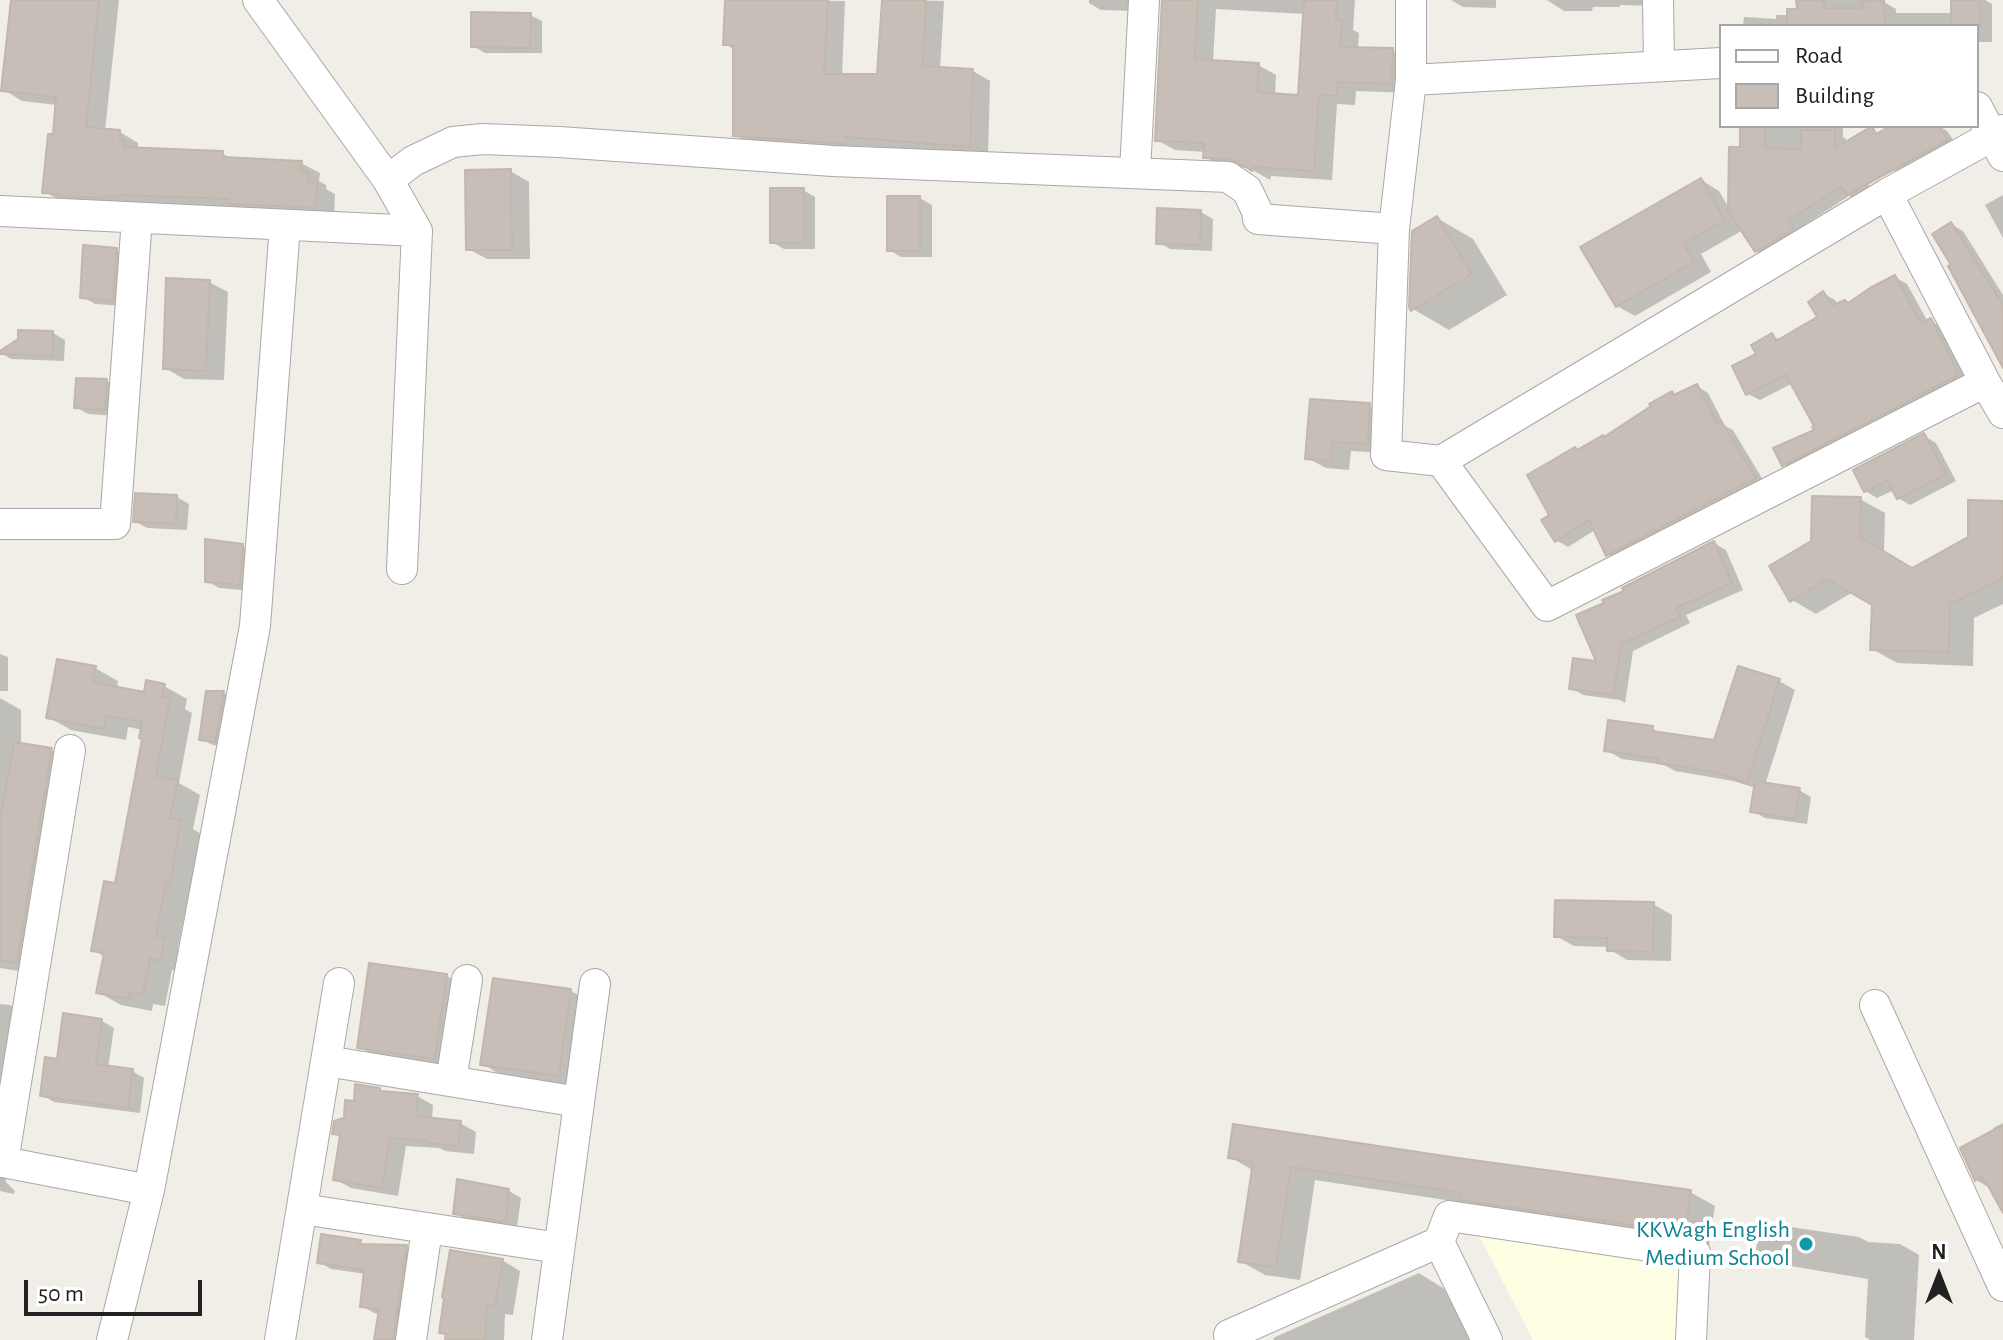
<!DOCTYPE html>
<html>
<head>
<meta charset="utf-8">
<style>
	body { margin:0 }
	#map { position:relative; width:2003px; height:1340px; overflow:hidden; background:#f1eee8; font-family:"Alegreya Sans",sans-serif }
	canvas { display:block }
	.legend { position:absolute; left:1719px; top:24px; width:260px; height:104px; box-sizing:border-box; background:#fff; border:2px solid #a6a6a6; margin:0; padding:10px 14px; list-style:none; font-size:24px; color:#212121 }
	.legend li { display:flex; align-items:center; gap:16px; height:40px }
	.legend b { width:40px; border:2px solid #a6a6a6 }
	.north { position:absolute; left:1899px; top:1236px; width:80px; height:80px; -webkit-text-stroke:6px #fff; paint-order:stroke; rotate:0deg; font-size:22px; font-weight:700; line-height:32px; text-align:center; color:#212121 }
	.north::after { content:''; display:block; margin:auto; width:28px; height:36px; background:#212121; clip-path:polygon(50% 0,100% 100%,50% 72%,0 100%) }
	.scale { position:absolute; left:24px; top:1280px; width:178px; height:36px; box-sizing:border-box; border:4px solid #212121; border-top:0; padding-left:10px; font-size:24px; line-height:28px; white-space:nowrap; color:#212121; -webkit-text-stroke:6px #fff; paint-order:stroke }
</style>
</head>
<body>
<div id="map">
<canvas width="2003" height="1340"></canvas>
<ul class="legend">
<li><b style="height:10px;background:#fff"></b>Road</li>
<li><b style="height:22px;background:#c6beb7"></b>Building</li>
</ul>
<div class="north">N</div>
<div class="scale">50 m</div>
</div>
<script>
const context = document.querySelector('canvas').getContext('2d');
context.lineJoin = 'round';
function fillPath(path, color) { context.fillStyle = color; context.fill(path, 'evenodd'); }
const toPath = rows => new Path2D(rows.map(r => 'M' + r).join(''));
function trace(path, color, width, dash) { context.strokeStyle = color; context.lineWidth = width; context.lineCap = dash ? 'butt' : 'round'; context.setLineDash(dash || []); context.stroke(path); }
function drawText(font, color, halo, rows, align = 'center') {
  context.font = font + ' "Alegreya Sans",sans-serif'; context.lineWidth = 8; context.setLineDash([]); context.textBaseline = 'middle'; context.strokeStyle = halo; context.fillStyle = color; for (const [text, x, y, turn = 0] of rows) {
    context.save(); context.translate(x, y); context.rotate((+turn || 0) * Math.PI / 180); context.textAlign = isNaN(turn) ? turn : align; if (halo) context.strokeText(text, 0, 0); context.fillText(text, 0, 0); context.restore();
  }
}
const education = toPath([
	[1469,1216,1695,1253,1689,1340,1533,1340]
]);
const shadow = toPath([
	[13,0,119,0,105,131,120,132,138,143,138,150,222,153,233,160,301,163,320,173,319,181,326,185,326,189,335,194,334,217,63,202,45,192,55,136,57,105,22,101,4,90],
	[727,0,845,1,842,76,879,76,884,0,944,1,940,69,973,71,990,81,988,156,863,146,863,152,753,145,735,135,735,50,725,44],
	[1089,0,1136,0,1135,11,1101,10,1089,3],
	[1164,0,1355,0,1353,30,1359,33,1358,49,1392,50,1410,61,1410,93,1356,91,1355,105,1337,104,1332,180,1271,176,1270,180,1249,168,1223,167,1205,157,1206,152,1175,150,1157,140],
	[1216,9,1305,14,1300,97,1275,95,1276,75,1258,65,1213,62],
	[1451,0,1496,0,1496,8,1463,7],
	[1547,0,1659,0,1657,6,1620,5,1620,7,1593,7,1592,11,1564,11],
	[1798,0,1873,0,1873,3,1884,2,1896,9,1896,13,1953,13,1953,0,1985,0,1992,4,1992,42,1977,42,1977,26,1743,26,1744,17,1776,19,1776,15,1799,15],
	[530,15,542,21,542,53,485,53,473,46],
	[1742,126,1843,126,1843,137,1846,139,1846,144,1868,144,1869,197,1861,202,1849,196,1800,228,1805,236,1768,258,1756,251,1743,230,1701,254,1711,272,1635,316,1617,306,1701,180,1719,191,1730,210,1742,149],
	[1895,126,1939,126,1947,131,1958,147,1904,177,1893,170,1893,127],
	[510,171,529,182,530,259,487,259,468,249],
	[803,190,815,197,815,249,784,249,772,242],
	[2003,195,2003,238,1985,205],
	[920,198,932,205,932,257,901,257,889,250],
	[1201,212,1213,219,1212,251,1170,249,1158,242],
	[1437,218,1473,239,1507,295,1449,330,1413,309],
	[1951,224,1963,231,2003,295,2003,361,1954,265],
	[116,250,128,257,125,306,95,304,83,297],
	[1895,277,1907,284,1928,322,1931,321,1943,328,1969,382,1795,471,1783,464,1815,432,1807,409,1793,383,1760,400,1748,394,1759,355,1772,335,1780,340,1820,317,1824,294,1835,300,1838,305,1850,304],
	[209,282,228,292,224,380,184,379,165,368],
	[53,333,65,340,64,361,11,359,1,353,19,340],
	[107,381,119,388,117,416,88,414,76,407],
	[1697,386,1708,393,1725,426,1733,430,1766,485,1619,561,1608,554,1595,530,1568,547,1556,540,1552,516,1579,451,1606,439,1672,394,1677,396],
	[1369,405,1388,415,1386,453,1351,451,1349,470,1326,468,1307,458],
	[1924,436,1936,443,1956,481,1910,505,1898,498,1894,490,1877,498,1865,491],
	[177,497,189,504,187,530,147,528,135,521],
	[1860,499,1885,513,1884,553,1913,570,1970,539,2003,503,2003,604,1974,618,1973,666,1897,663,1872,649,1874,604,1853,592,1816,614,1792,600,1813,542],
	[1714,543,1726,550,1743,590,1686,615,1690,623,1633,651,1625,703,1620,700,1583,695,1571,688,1600,664,1606,604],
	[242,546,254,553,252,591,219,588,207,581],
	[0,654,8,657,8,691,0,691],
	[95,668,118,681,117,688,146,694,164,686,187,699,185,709,192,713,179,783,200,795,193,829,203,835,192,895,189,894,178,947,187,952,183,972,172,970,165,1006,153,1004,152,1011,121,1005,98,992,105,957,93,950,117,885,144,739,143,730,128,727,126,740,71,730,48,717],
	[1779,681,1795,690,1765,785,1799,790,1811,797,1807,824,1765,818,1753,811,1756,788,1733,781,1675,771,1664,765,1622,759,1606,750,1652,728,1664,735,1715,743],
	[208,693,224,693,236,700,227,747,213,745,201,739],
	[0,698,21,710,21,745,51,750,73,763,38,974,0,968],
	[1653,904,1672,915,1671,961,1627,960,1609,949,1609,947,1574,946,1556,936],
	[447,976,465,986,454,1068,377,1057,359,1047],
	[571,991,589,1001,578,1086,501,1075,483,1064],
	[0,1004,10,1005,30,1017,5,1172,6,1182,15,1191,14,1194,0,1191],
	[65,1016,102,1021,114,1028,108,1068,132,1071,144,1078,140,1113,54,1102,42,1095,59,1061],
	[379,1090,385,1093,417,1096,433,1105,432,1120,460,1123,476,1132,474,1154,445,1151,439,1148,406,1146,398,1196,351,1188,335,1179,342,1137,334,1133,356,1103],
	[2003,1123,2003,1209,1992,1189,1976,1180,1995,1131,1993,1128],
	[1230,1157,1690,1192,1715,1206,1709,1246,1487,1213,1472,1204,1315,1180,1300,1280,1265,1275,1240,1261,1254,1171],
	[509,1191,521,1198,517,1227,467,1220,455,1213],
	[1763,1223,1859,1237,1868,1242,1900,1244,1919,1255,1914,1340,1870,1340,1865,1337,1868,1279,1773,1263,1755,1252],
	[360,1242,369,1246,406,1247,418,1253,405,1340,376,1340,380,1314,374,1313,362,1306,366,1274,331,1269,319,1262],
	[502,1260,520,1271,513,1315,505,1314,504,1340,447,1340,448,1335,441,1332],
	[1419,1273,1465,1302,1483,1340,1274,1340,1273,1338]
]);
const building = toPath([
	[11,0,99,0,86,127,120,130,120,140,124,141,124,147,223,151,223,157,302,161,301,172,308,172,308,181,317,182,316,208,229,204,229,199,119,195,119,197,105,196,105,198,58,196,58,194,42,193,48,134,53,134,56,97,1,91,11,0],
	[725,0,828,0,824,74,877,74,882,0,926,0,923,66,973,69,970,147,846,137,846,144,733,136,733,45,723,45,725,0],
	[1162,0,1198,0,1195,59,1259,63,1257,92,1298,95,1304,0,1337,0,1336,20,1342,21,1340,47,1393,48,1392,84,1338,82,1337,96,1319,95,1314,171,1253,167,1252,171,1238,162,1230,159,1203,158,1204,143,1155,141,1162,0],
	[1796,0,1824,0,1824,8,1862,8,1862,1,1884,0,1885,26,1787,26,1787,9,1797,9,1796,0],
	[1951,0,1980,0,1980,26,1951,26,1951,0],
	[471,12,531,13,530,48,471,47,471,12],
	[1740,126,1765,126,1765,148,1801,149,1801,130,1835,130,1835,148,1872,126,1876,134,1890,126,1938,126,1948,140,1847,195,1841,187,1789,220,1794,229,1755,252,1728,211,1729,147,1740,147,1740,126],
	[511,169,512,250,466,250,465,170,511,169],
	[1701,178,1725,220,1684,244,1694,262,1616,307,1580,247,1701,178],
	[770,188,804,188,804,243,770,243,770,188],
	[887,196,920,196,920,251,887,251,887,196],
	[1157,208,1201,210,1200,245,1156,244,1157,208],
	[1437,216,1472,274,1411,311,1409,307,1412,231,1437,216],
	[1951,222,2003,305,2003,368,1948,266,1951,265,1932,234,1951,222],
	[83,245,117,248,113,301,80,298,83,245],
	[1895,275,1921,323,1931,318,1959,375,1782,466,1773,448,1814,430,1812,427,1814,426,1786,375,1746,395,1732,366,1756,354,1751,345,1772,333,1776,341,1817,317,1808,302,1823,291,1833,305,1845,300,1848,303,1870,288,1895,275],
	[166,278,210,280,206,371,163,369,166,278],
	[18,330,53,331,53,356,0,354,0,351,18,339,18,330],
	[76,378,107,379,105,410,74,408,76,378],
	[1697,384,1717,424,1721,421,1756,478,1606,556,1589,520,1555,542,1541,520,1549,515,1527,475,1575,447,1577,450,1603,435,1604,437,1651,406,1649,404,1672,391,1674,395,1697,384],
	[1310,399,1370,403,1368,444,1333,442,1331,461,1305,459,1310,399],
	[1924,433,1946,474,1897,499,1887,481,1864,492,1853,470,1924,433],
	[135,493,177,495,176,524,133,522,135,493],
	[1812,496,1861,497,1860,537,1912,568,1968,537,1968,500,2003,501,2003,578,1950,604,1949,652,1870,650,1872,605,1827,579,1790,602,1769,566,1811,541,1812,496],
	[205,539,243,544,240,585,205,582,205,539],
	[1714,541,1732,583,1676,608,1680,617,1621,644,1613,698,1611,695,1569,689,1573,658,1596,661,1576,615,1604,603,1602,600,1624,591,1622,588,1714,541],
	[57,659,96,666,93,682,144,692,146,680,165,684,162,696,170,698,156,776,178,780,170,818,181,820,170,884,166,883,156,936,165,937,161,961,150,959,143,994,130,992,129,999,96,993,104,953,91,951,104,881,115,883,142,739,139,738,142,722,106,716,104,729,46,718,57,659],
	[1738,666,1780,679,1747,783,1715,772,1657,763,1658,759,1604,751,1608,720,1653,726,1652,731,1714,740,1738,666],
	[206,691,224,691,215,742,199,740,206,691],
	[14,742,52,748,17,963,0,960,0,820,14,742],
	[1755,781,1800,788,1795,819,1750,812,1755,781],
	[1555,900,1654,902,1653,952,1607,951,1607,938,1554,937,1555,900],
	[369,963,447,974,435,1059,357,1048,369,963],
	[493,978,571,989,559,1076,480,1065,493,978],
	[63,1013,102,1019,96,1064,133,1069,128,1108,40,1096,45,1057,57,1059,63,1013],
	[355,1084,380,1088,380,1091,418,1094,416,1116,461,1121,458,1146,427,1143,427,1141,390,1138,382,1188,333,1180,340,1135,332,1134,334,1121,344,1118,345,1100,354,1101,355,1084],
	[1233,1124,1451,1157,1691,1190,1685,1233,1460,1200,1461,1193,1291,1167,1276,1267,1238,1262,1253,1162,1228,1158,1233,1124],
	[2003,1125,2003,1213,1987,1184,1986,1185,1981,1177,1975,1181,1960,1148,2003,1125],
	[457,1179,509,1189,506,1222,453,1214,457,1179],
	[321,1234,361,1240,360,1244,407,1245,393,1340,374,1340,379,1309,360,1307,364,1270,317,1263,321,1234],
	[450,1250,503,1259,495,1306,487,1305,485,1340,445,1340,446,1334,439,1333,444,1298,442,1297,450,1250]
]);
const minor = toPath([
	[258,0,388,180,417,231,402,569],
	[1411,0,1411,80,1394,229,1386,455,1441,461,1887,194,2003,130],
	[1658,0,1659,65],
	[1411,80,1721,63],
	[1977,107,2003,156],
	[1135,172,1144,0],
	[388,180,413,161,453,142,483,139,559,142,833,161,1228,177,1247,190,1257,211,1258,219,1394,229],
	[1887,194,1985,382,2003,413],
	[0,211,417,231],
	[1441,461,1547,606,1985,382],
	[0,524,115,524,137,218],
	[70,750,3,1162,149,1190],
	[1875,1005,2003,1286],
	[326,1061,579,1102],
	[451,1081,467,980],
	[302,1209,559,1248],
	[1439,1242,1487,1340],
	[1229,1335,1439,1242,1449,1216,1695,1253,1691,1340],
	[112,1340,149,1190,255,626,285,225],
	[280,1340,339,983],
	[411,1340,427,1229],
	[547,1340,595,984]
]);
const markers = [
	[1806,1244,8,"#0f9aa8"]
];
const cultureNames = [
	["KKWagh English",1790,1230],
	["Medium School",1790,1258]
];
fillPath(education, '#fefee3');
fillPath(shadow, '#0003');
fillPath(building, '#c6beb7');
trace(building, '#c3b6aa', 2);
trace(minor, '#a8a8a8', 32);
trace(minor, '#fff', 30);
for (const [x, y, r, color] of markers) { const dot = new Path2D(); dot.arc(x, y, r, 0, 2 * Math.PI); context.fillStyle = color; context.fill(dot); trace(dot, '#fff', 3); }
drawText('24px', '#0d838f', '#fff', cultureNames, 'right');
</script>
</body>
</html>
